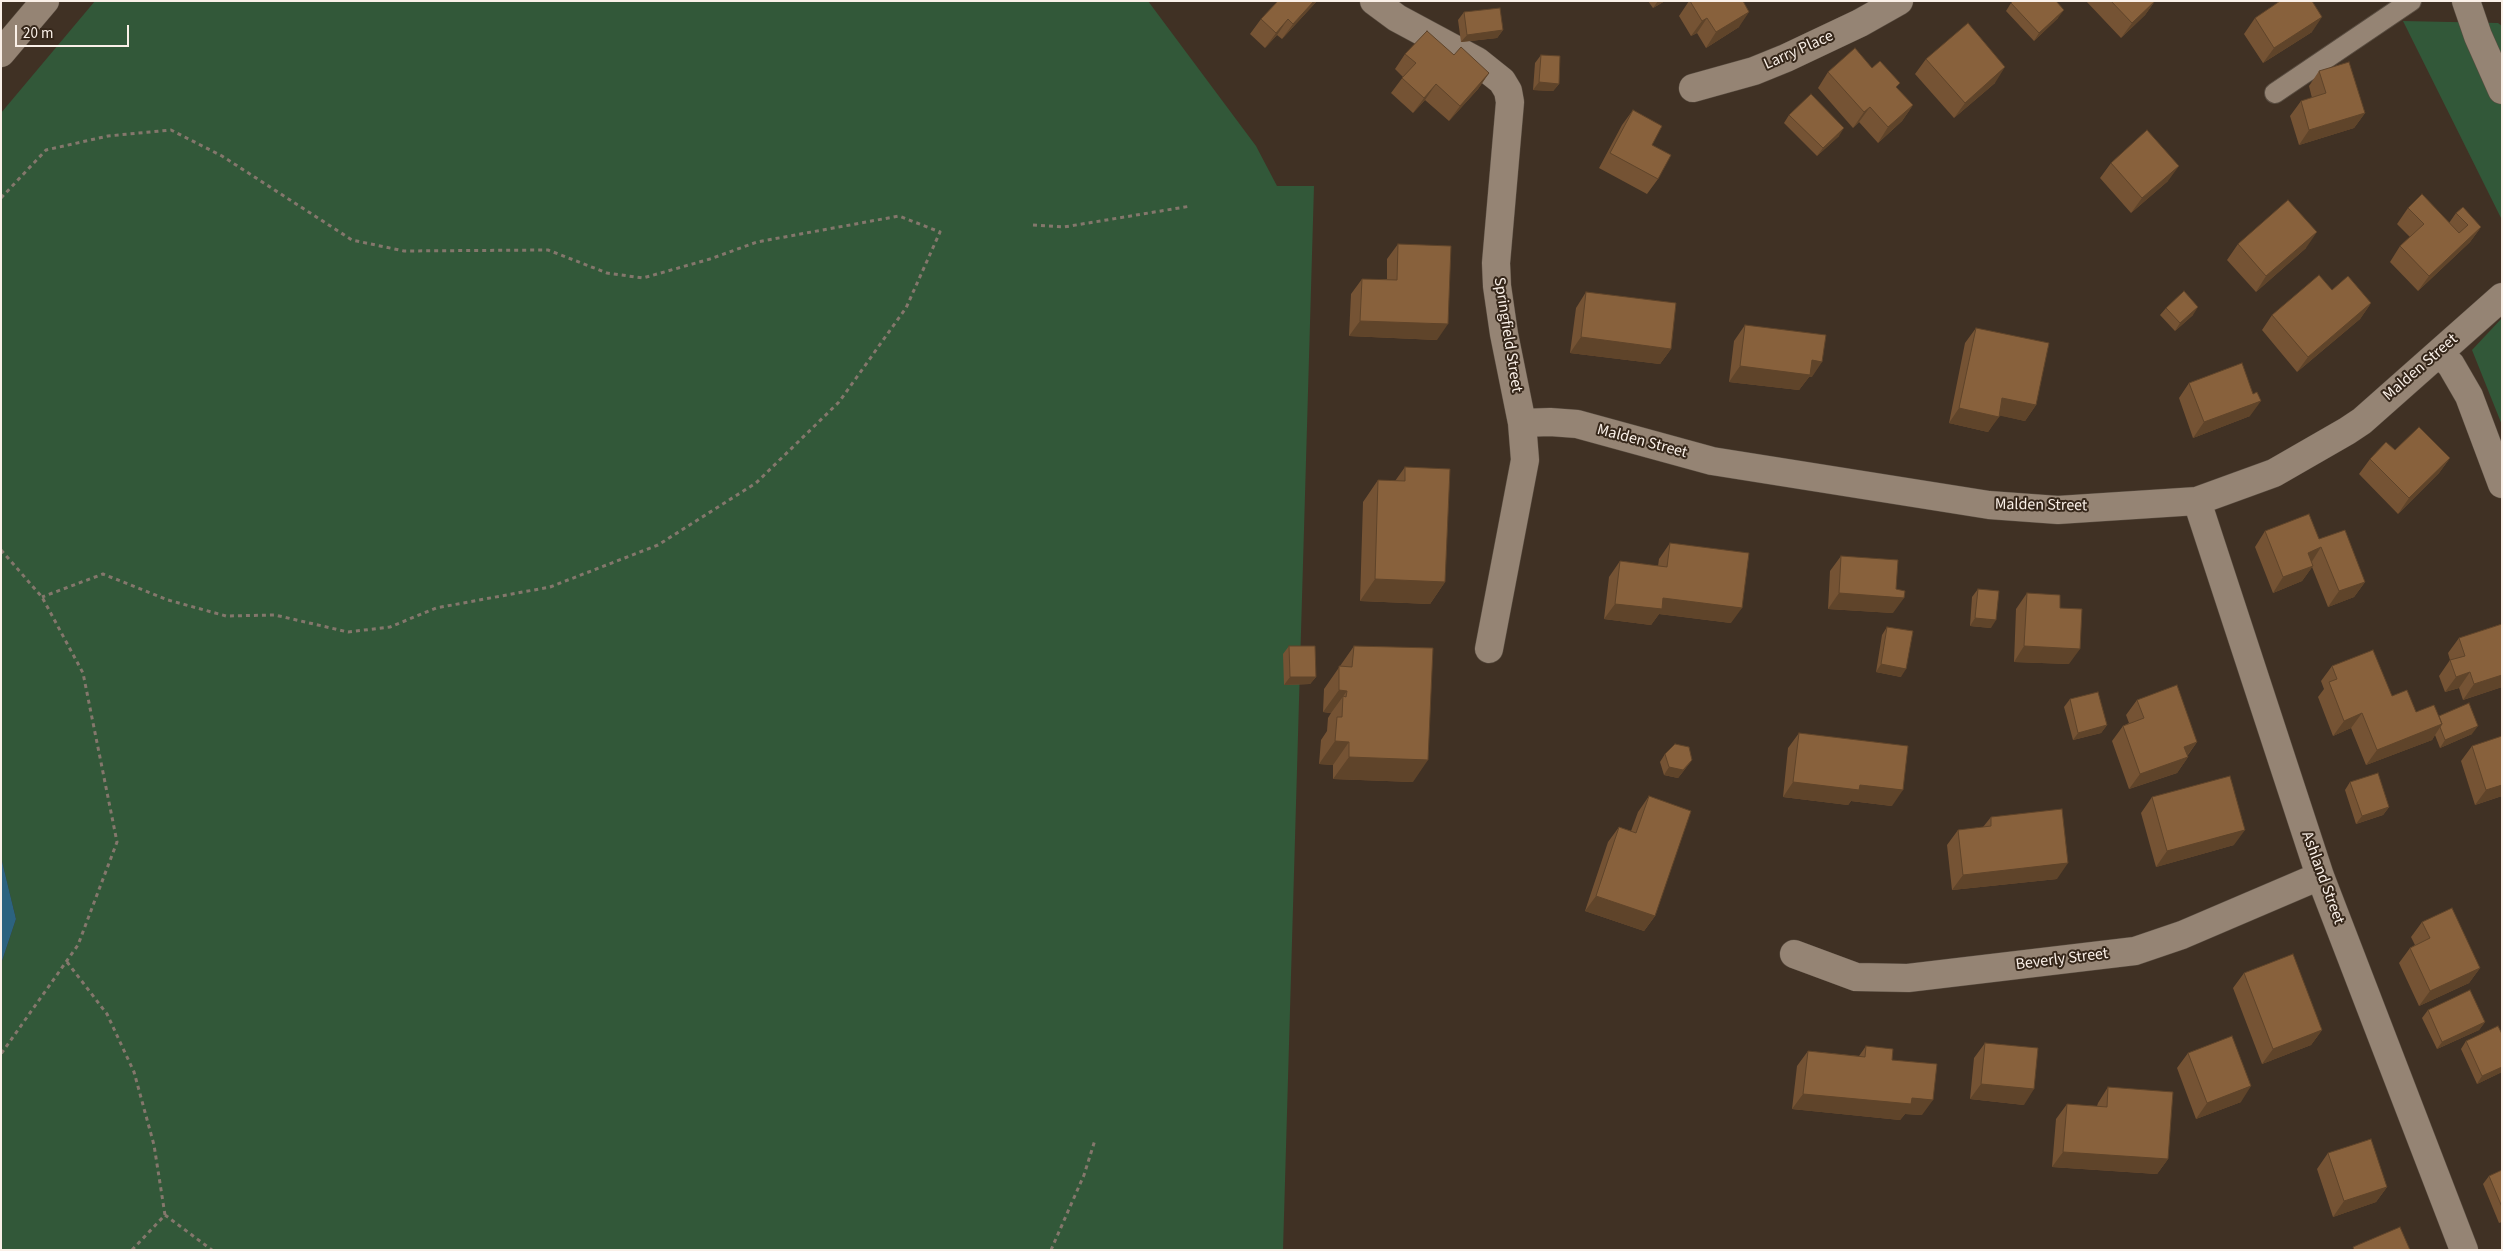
<!DOCTYPE html>
<html>
<head>
<meta charset="utf-8">
<style>
	body { margin:0 }
	#map { position:relative; width:2503px; height:1251px; overflow:hidden; background:#403124; font-family:"Source Sans 3",sans-serif }
	canvas { display:block }
	.frame { position:absolute; inset:0; border:2px solid #faf0e8; pointer-events:none }
	.scale { position:absolute; left:15px; top:25px; width:114px; height:22px; box-sizing:border-box; border:2px solid #faf0e8; border-top:0; padding-left:6px; font-size:15px; line-height:18px; white-space:nowrap; color:#faf0e8; -webkit-text-stroke:4px #36271a; paint-order:stroke }
</style>
</head>
<body>
<div id="map">
<canvas width="2503" height="1251"></canvas>
<div class="frame"></div>
<div class="scale">20 m</div>
</div>
<script>
const context = document.querySelector('canvas').getContext('2d');
context.lineJoin = 'round';
function fillPath(path, color) { context.fillStyle = color; context.fill(path, 'evenodd'); }
const toPath = rows => new Path2D(rows.map(r => 'M' + r).join(''));
function trace(path, color, width, dash) { context.strokeStyle = color; context.lineWidth = width; context.lineCap = dash ? 'butt' : 'round'; context.setLineDash(dash || []); context.stroke(path); }
function drawText(font, color, halo, rows, align = 'center') {
  context.font = font + ' "Source Sans 3",sans-serif'; context.lineWidth = 4; context.setLineDash([]); context.textBaseline = 'middle'; context.strokeStyle = halo; context.fillStyle = color; for (const [text, x, y, turn = 0] of rows) {
    context.save(); context.translate(x, y); context.rotate((+turn || 0) * Math.PI / 180); context.textAlign = isNaN(turn) ? turn : align; if (halo) context.strokeText(text, 0, 0); context.fillText(text, 0, 0); context.restore();
  }
}
const green = toPath([
	[95,1,1148,1,1256,146,1277,186,1314,186,1283,1250,1,1250,1,964,16,919,1,857,1,113],
	[2403,21,2498,23,2502,26,2502,220],
	[2502,318,2502,425,2472,350]
]);
const water = toPath([
	[1,857,16,919,1,964]
]);
const path = toPath([
	[1,198,46,150,108,136,171,130,222,156,352,240,404,251,548,250,607,273,643,278,710,259,757,242,899,216,940,232,906,308,839,402,756,483,658,545,550,587,436,608,390,627,348,632,275,615,226,616,168,600,103,574,42,597],
	[1033,225,1064,227,1191,206],
	[1,550,42,597,83,673,117,842,78,945,1,1054],
	[67,962,107,1014,134,1072,154,1145,165,1215],
	[132,1250,165,1215,212,1250],
	[1051,1250,1084,1175,1095,1140]
]);
const service = toPath([
	[2275,93,2411,1]
]);
const minor = toPath([
	[1374,1,1397,18,1477,61,1502,81,1508,91,1510,102,1496,263,1497,286,1504,334,1522,423,1525,460,1489,649],
	[1,53,45,1],
	[1693,88,1754,71,1786,58,1860,23,1899,1],
	[2439,353,2451,365,2469,396,2502,484],
	[1522,423,1550,422,1577,424,1712,461,1989,505,2058,510,2197,501,2274,473,2347,431,2362,421,2502,297],
	[2197,501,2320,876,2464,1250],
	[1794,954,1856,977,1908,978,2135,951,2182,935,2320,876]
]);
const tertiary = toPath([
	[2466,1,2478,36,2502,90]
]);
const wall = toPath([
	[1275,1,1317,1,1282,39,1277,35,1265,48,1250,34,1261,19,1277,2],
	[1648,1,1665,1,1653,8],
	[1689,1,1743,1,1739,27,1706,48,1697,33,1691,36,1679,16],
	[2086,1,2155,1,2145,15,2121,38],
	[2011,3,2058,18,2034,41,2006,11],
	[1464,12,1503,30,1497,38,1461,42,1458,20],
	[2255,18,2312,32,2263,63,2244,34],
	[1405,54,1454,55,1489,73,1478,89,1449,121,1425,100,1413,113,1391,93,1403,77,1395,69],
	[1541,55,1559,84,1553,91,1533,90,1535,63],
	[1926,59,1995,83,1954,118,1915,74],
	[1872,68,1900,83,1896,87,1913,105,1902,121,1878,143,1859,122,1853,128,1818,88,1828,72],
	[2319,71,2365,113,2354,128,2299,145,2290,116,2301,101,2312,98,2309,86],
	[1633,110,1652,145,1658,179,1647,194,1599,168,1622,125],
	[1789,115,1839,136,1817,156,1784,123],
	[2111,163,2168,181,2131,213,2100,178],
	[2408,208,2449,223,2456,213,2481,227,2470,242,2418,291,2390,262,2400,246,2410,237,2397,224],
	[1398,244,1437,340,1349,336,1351,294,1362,279,1387,279,1387,259],
	[2238,244,2306,248,2256,292,2227,260],
	[2332,290,2371,303,2360,319,2297,372,2262,330,2272,315],
	[1586,292,1671,349,1660,364,1570,353,1576,308],
	[2166,308,2193,315,2175,331,2160,315],
	[1745,325,1812,377,1809,377,1799,390,1729,382,1734,341],
	[1976,328,2036,405,2025,421,1999,415,1988,432,1949,423,1965,343],
	[2189,383,2250,416,2193,438,2179,398],
	[2395,450,2450,458,2439,473,2398,514,2359,474,2370,459],
	[1405,467,1445,582,1430,604,1360,601,1363,502,1378,480,1395,481],
	[2265,531,2319,539,2365,582,2354,597,2328,607,2312,567,2302,581,2273,593,2255,547],
	[1670,543,1731,623,1659,614,1651,625,1604,619,1609,577,1620,561,1658,566,1659,559],
	[1841,556,1893,613,1828,609,1830,571],
	[1978,589,1991,628,1970,626,1972,597],
	[2027,593,2060,608,2069,664,2014,662,2016,609],
	[2502,624,2502,687,2463,700,2459,688,2445,692,2439,676,2450,660,2448,653,2459,638],
	[1887,627,1901,677,1876,672,1882,635],
	[1289,646,1316,677,1310,684,1284,685,1283,654],
	[1354,646,1413,782,1333,779,1333,765,1319,764,1321,740,1327,731,1328,718,1331,713,1323,712,1324,689],
	[2332,666,2392,696,2416,712,2439,716,2472,734,2440,748,2435,735,2432,740,2366,765,2351,728,2333,736,2318,697,2324,689,2321,681],
	[2070,699,2107,725,2101,733,2073,740,2064,707],
	[2137,700,2197,742,2188,755,2188,757,2177,773,2129,789,2112,741,2123,726,2129,723,2126,715],
	[1799,733,1892,806,1851,801,1848,805,1783,797,1788,748],
	[2472,746,2502,796,2475,805,2461,761],
	[1665,754,1692,760,1678,778,1664,775,1660,762],
	[2350,782,2389,807,2383,815,2356,824,2345,790],
	[1649,796,1655,916,1644,931,1585,911,1608,842,1619,827,1631,831,1638,812],
	[2152,797,2234,845,2156,867,2141,813],
	[1991,817,2057,879,1952,890,1947,845,1958,830,1983,827],
	[2422,922,2480,968,2469,983,2419,1006,2399,963,2410,948,2415,945,2411,937],
	[2244,973,2322,1030,2311,1045,2262,1064,2233,988],
	[2428,1010,2485,1022,2479,1030,2437,1049,2422,1018],
	[2502,1034,2502,1072,2477,1084,2461,1049,2466,1041],
	[1985,1043,2024,1105,1970,1099,1974,1058],
	[1866,1046,1892,1060,1922,1115,1905,1114,1900,1120,1792,1109,1797,1066,1808,1051,1859,1056],
	[2188,1053,2241,1102,2196,1119,2177,1068],
	[2108,1087,2168,1159,2157,1174,2052,1167,2056,1119,2067,1104,2097,1106,2098,1103],
	[2328,1153,2387,1187,2376,1202,2333,1217,2317,1169],
	[2502,1170,2502,1222,2499,1223,2483,1184,2489,1176]
]);
const shadedWall = toPath([
	[1314,1,1317,1,1282,39,1293,24],
	[1658,1,1665,1,1653,8],
	[2155,1,2145,15,2121,38,2132,23],
	[2064,10,2058,18,2034,41,2039,33],
	[1749,12,1739,27,1706,48,1716,32],
	[2322,17,2312,32,2263,63,2274,48],
	[1707,18,1697,33,1691,36,1702,21],
	[1288,19,1277,35,1265,48,1276,33],
	[1503,30,1497,38,1461,42,1467,35],
	[2005,67,1995,83,1954,118,1965,103],
	[1489,73,1478,89,1449,121,1460,106],
	[1539,82,1559,84,1553,91,1533,90],
	[1436,84,1425,100,1413,113,1424,98],
	[1913,105,1902,121,1878,143,1888,127],
	[1870,107,1859,122,1853,128,1864,112],
	[2365,113,2354,128,2299,145,2309,130],
	[1844,128,1839,136,1817,156,1823,148],
	[2179,166,2168,181,2131,213,2142,198],
	[2481,227,2470,242,2418,291,2429,276],
	[2317,232,2306,248,2256,292,2266,276],
	[2371,303,2360,319,2297,372,2308,357],
	[2198,307,2193,315,2175,331,2180,323],
	[1360,321,1448,324,1437,340,1349,336],
	[1581,337,1671,349,1660,364,1570,353],
	[1812,360,1822,362,1812,377,1809,377,1799,390,1729,382,1740,366],
	[2002,398,2036,405,2025,421,1992,414],
	[2261,401,2250,416,2193,438,2204,422],
	[1959,408,1999,417,1988,432,1949,423],
	[2450,458,2439,473,2398,514,2409,498],
	[2321,547,2311,563,2308,553],
	[2313,566,2302,581,2273,593,2283,577],
	[1375,579,1445,582,1430,604,1360,601],
	[2365,582,2354,597,2328,607,2339,591],
	[1839,593,1904,598,1893,613,1828,609],
	[1663,598,1742,608,1731,623,1659,614,1651,625,1604,619,1615,604],
	[1975,618,1996,620,1991,628,1970,626],
	[2024,646,2080,649,2069,664,2014,662],
	[1881,664,1906,669,1901,677,1876,672],
	[2470,672,2459,688,2445,692,2456,677],
	[2502,675,2502,687,2463,700,2474,684],
	[1290,677,1316,677,1310,684,1284,685],
	[1339,690,1347,691,1331,713,1323,712],
	[2362,713,2351,728,2333,736,2344,721],
	[2442,724,2432,740,2366,765,2377,750],
	[2107,725,2101,733,2073,740,2078,733],
	[2478,726,2472,734,2440,748,2445,740],
	[1335,741,1349,742,1333,765,1319,764],
	[2197,742,2186,757,2184,747],
	[1349,757,1428,760,1413,782,1333,779],
	[2188,757,2177,773,2129,789,2140,774],
	[1692,760,1678,778,1664,775,1669,767],
	[1793,782,1860,785,1903,790,1892,806,1851,801,1848,805,1783,797],
	[2502,785,2502,796,2475,805,2486,790],
	[2389,807,2383,815,2356,824,2362,816],
	[2245,830,2234,845,2156,867,2167,851],
	[2068,863,2057,879,1952,890,1963,875],
	[1596,896,1655,916,1644,931,1585,911],
	[2480,968,2469,983,2419,1006,2430,991],
	[2485,1022,2479,1030,2437,1049,2442,1042],
	[2322,1030,2311,1045,2262,1064,2273,1049],
	[2502,1067,2502,1072,2477,1084,2482,1076],
	[1981,1084,2034,1089,2024,1105,1970,1099],
	[2251,1086,2241,1102,2196,1119,2207,1103],
	[1803,1094,1912,1098,1933,1100,1922,1115,1905,1114,1900,1120,1792,1109],
	[2063,1152,2168,1159,2157,1174,2052,1167],
	[2387,1187,2376,1202,2333,1217,2344,1201]
]);
const building = toPath([
	[1278,1,1314,1,1293,24,1288,19,1276,33,1261,19,1278,1],
	[1690,1,1743,1,1749,12,1716,32,1707,18,1702,21,1690,1],
	[2013,1,2056,1,2064,10,2039,33,2011,3,2013,1],
	[2111,1,2155,1,2132,23,2111,1],
	[2280,1,2312,1,2322,17,2274,48,2255,18,2280,1],
	[1500,8,1503,30,1467,35,1464,12,1500,8],
	[1968,23,2005,67,1965,103,1926,59,1968,23],
	[1427,31,1454,55,1461,47,1489,73,1460,106,1436,84,1424,98,1402,78,1416,63,1405,54,1427,31],
	[1855,48,1872,68,1880,61,1900,83,1896,87,1913,105,1888,127,1870,107,1864,112,1828,72,1855,48],
	[1541,55,1560,56,1559,84,1539,82,1541,55],
	[2349,62,2365,113,2309,130,2301,101,2326,93,2319,71,2349,62],
	[1811,94,1844,128,1823,148,1789,115,1811,94],
	[1633,110,1662,126,1652,145,1671,155,1658,179,1610,153,1633,110],
	[2147,130,2179,166,2142,198,2111,163,2147,130],
	[2422,194,2459,233,2468,225,2456,213,2463,207,2481,227,2429,276,2400,246,2424,224,2408,208,2422,194],
	[2288,200,2317,232,2266,276,2238,244,2288,200],
	[1398,244,1451,246,1448,324,1360,321,1362,279,1397,280,1398,244],
	[2319,275,2332,290,2348,276,2371,303,2308,357,2272,315,2319,275],
	[2184,291,2198,307,2180,323,2166,308,2184,291],
	[1586,292,1676,303,1671,349,1581,337,1586,292],
	[1745,325,1826,335,1822,362,1812,360,1810,375,1740,366,1745,325],
	[1976,328,2049,343,2036,405,2002,398,1999,417,1959,408,1976,328],
	[2242,363,2253,394,2257,392,2261,401,2204,422,2189,383,2242,363],
	[2419,427,2450,458,2409,498,2370,459,2386,442,2395,450,2419,427],
	[1405,467,1450,469,1445,582,1375,579,1378,480,1405,481,1405,467],
	[2309,514,2319,539,2345,530,2365,582,2339,591,2321,547,2308,553,2313,566,2283,577,2265,531,2309,514],
	[1670,543,1749,553,1742,608,1663,598,1662,609,1615,604,1620,561,1667,567,1670,543],
	[1841,556,1898,560,1896,589,1905,591,1904,598,1839,593,1841,556],
	[1978,589,1999,591,1996,620,1975,618,1978,589],
	[2027,593,2060,595,2060,608,2082,609,2080,649,2024,646,2027,593],
	[2502,624,2502,675,2474,684,2470,672,2456,677,2450,660,2465,656,2459,638,2502,624],
	[1887,627,1913,631,1906,669,1881,664,1887,627],
	[1289,646,1315,646,1316,677,1290,677,1289,646],
	[1354,646,1433,648,1428,760,1349,757,1349,742,1335,741,1337,717,1342,717,1343,696,1346,697,1347,691,1339,690,1339,666,1352,667,1354,646],
	[2373,650,2392,696,2407,690,2416,712,2434,705,2442,724,2377,750,2362,713,2344,721,2329,682,2337,679,2332,666,2373,650],
	[2177,685,2197,742,2184,747,2188,757,2140,774,2123,726,2144,718,2137,700,2177,685],
	[2098,692,2107,725,2078,733,2070,699,2098,692],
	[2469,703,2478,726,2445,740,2440,727,2442,724,2439,716,2469,703],
	[1799,733,1908,746,1903,790,1860,785,1859,790,1793,782,1799,733],
	[2502,736,2502,785,2486,790,2472,746,2502,736],
	[1675,744,1689,747,1692,760,1683,770,1669,767,1665,754,1675,744],
	[2378,773,2389,807,2362,816,2350,782,2378,773],
	[2230,776,2245,830,2167,851,2152,797,2230,776],
	[1649,796,1691,811,1655,916,1596,896,1619,827,1636,833,1649,796],
	[2062,809,2068,863,1963,875,1958,830,1991,826,1991,817,2062,809],
	[2452,908,2480,968,2430,991,2410,948,2430,938,2422,922,2452,908],
	[2293,954,2322,1030,2273,1049,2244,973,2293,954],
	[2470,990,2485,1022,2442,1042,2428,1010,2470,990],
	[2498,1026,2502,1034,2502,1067,2482,1076,2466,1041,2498,1026],
	[2232,1036,2251,1086,2207,1103,2188,1053,2232,1036],
	[1985,1043,2038,1048,2034,1089,1981,1084,1985,1043],
	[1866,1046,1893,1049,1892,1060,1937,1064,1933,1100,1912,1098,1911,1104,1803,1094,1808,1051,1865,1057,1866,1046],
	[2108,1087,2173,1092,2168,1159,2063,1152,2067,1104,2107,1107,2108,1087],
	[2371,1139,2387,1187,2344,1201,2328,1153,2371,1139],
	[2502,1170,2502,1207,2489,1176,2502,1170],
	[2400,1227,2410,1250,2354,1250,2353,1247,2400,1227]
]);
const streetNames = [
	["Larry Place",1799,51,-24],
	["Springfield Street",1507,335,81],
	["Malden Street",2421,368,-41],
	["Malden Street",1642,442,15],
	["Malden Street",2041,506,1],
	["Ashland Street",2322,878,70],
	["Beverly Street",2062,960,-7]
];
fillPath(green, '#325839');
fillPath(water, '#2c637f');
trace(service, '#594d41', 22);
trace(minor, '#594d41', 29);
trace(tertiary, '#594d41', 29);
trace(path, '#84776c', 3, [4, 4]);
trace(service, '#958474', 20);
trace(minor, '#958474', 28);
trace(tertiary, '#958474', 28);
fillPath(wall, '#755334');
fillPath(shadedWall, '#5f442a');
fillPath(building, '#88613c');
trace(building, '#5f442a', 1);
drawText('16px', '#faf0e8', '#36271a', streetNames);
</script>
</body>
</html>
